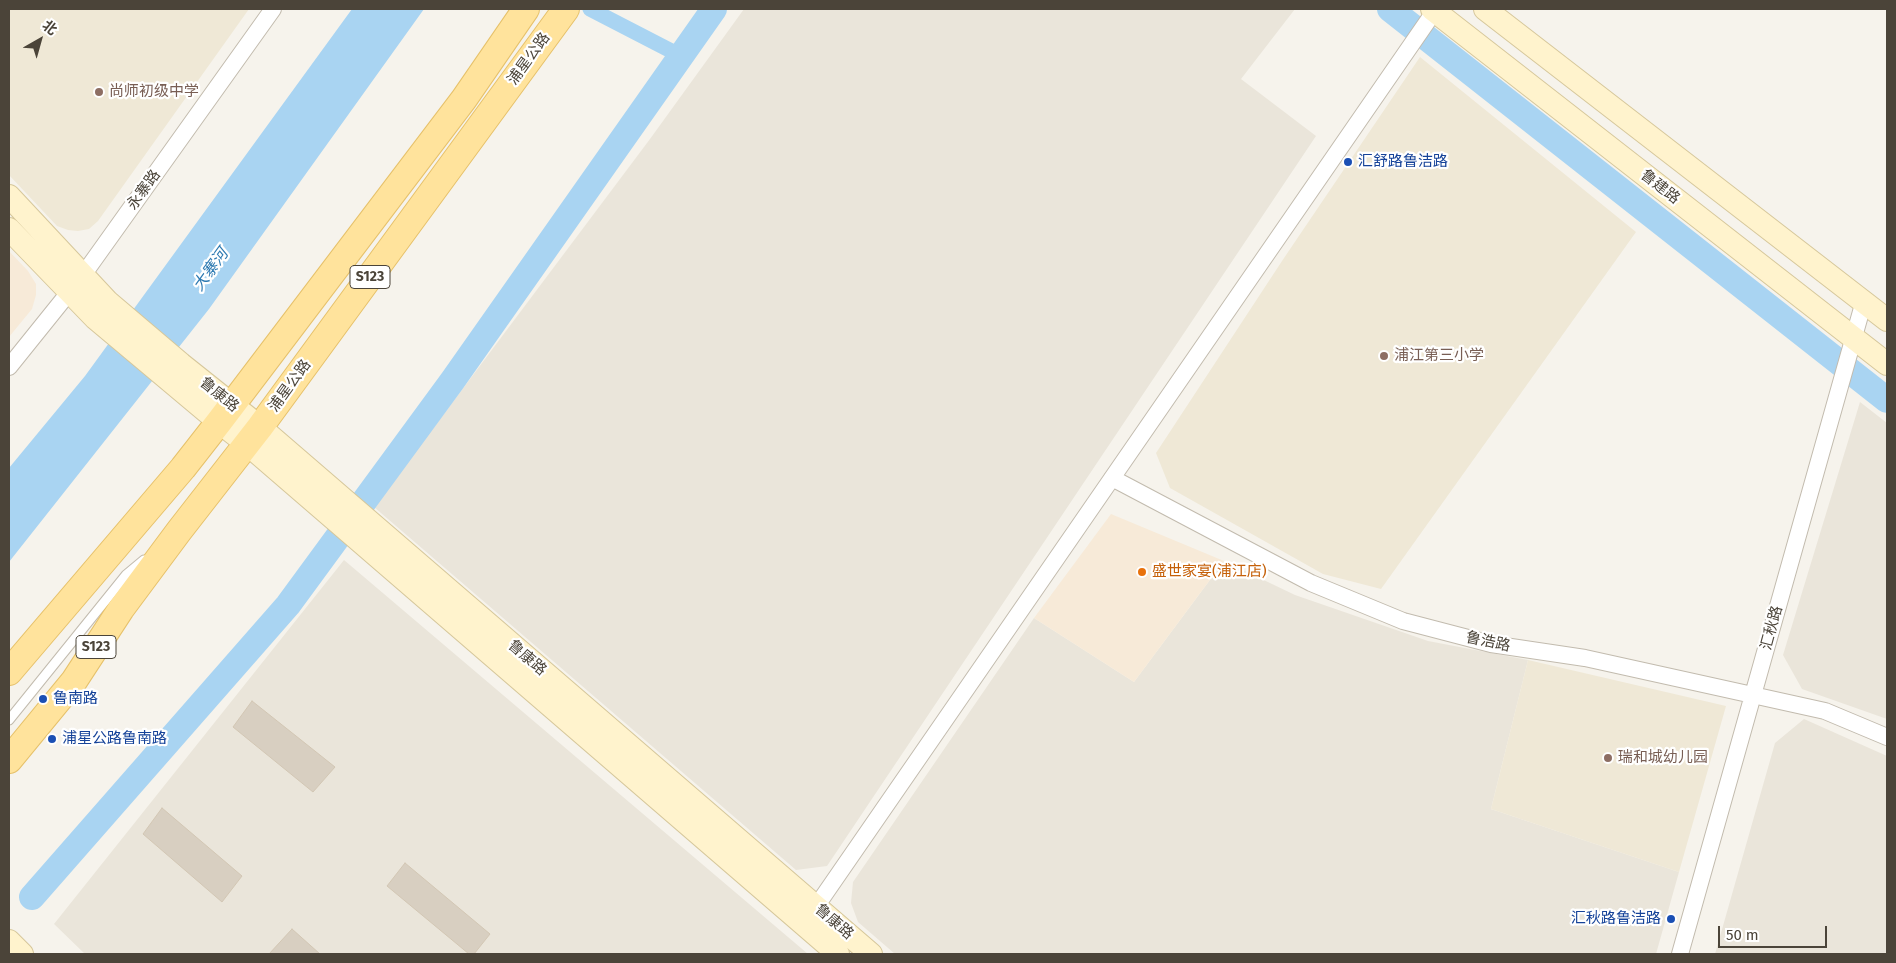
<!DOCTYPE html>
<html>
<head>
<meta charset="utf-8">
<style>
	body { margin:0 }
	#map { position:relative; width:1896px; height:963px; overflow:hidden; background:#f6f3ec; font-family:"Fira Sans","Noto Sans SC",sans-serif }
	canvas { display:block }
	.frame { position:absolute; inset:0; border:10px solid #4b4439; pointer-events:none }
	.north { position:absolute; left:15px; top:15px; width:50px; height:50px; -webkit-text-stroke:4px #fff; paint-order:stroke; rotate:38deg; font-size:14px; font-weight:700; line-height:20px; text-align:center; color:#4b4439 }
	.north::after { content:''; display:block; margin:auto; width:18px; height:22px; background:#4b4439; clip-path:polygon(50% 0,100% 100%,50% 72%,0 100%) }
	.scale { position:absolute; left:1718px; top:926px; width:109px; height:22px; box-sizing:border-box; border:2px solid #4b4439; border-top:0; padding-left:6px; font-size:15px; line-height:18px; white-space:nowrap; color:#4b4439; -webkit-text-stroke:4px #fff; paint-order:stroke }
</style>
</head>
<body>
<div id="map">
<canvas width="1896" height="963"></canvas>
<div class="frame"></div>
<div class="north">北</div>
<div class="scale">50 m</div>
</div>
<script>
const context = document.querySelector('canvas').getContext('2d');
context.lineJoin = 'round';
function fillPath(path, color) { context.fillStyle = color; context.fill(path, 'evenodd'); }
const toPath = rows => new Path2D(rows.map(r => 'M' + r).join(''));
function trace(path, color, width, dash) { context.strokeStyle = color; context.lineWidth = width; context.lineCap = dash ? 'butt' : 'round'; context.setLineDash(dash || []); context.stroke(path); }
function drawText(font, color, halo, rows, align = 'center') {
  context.font = font + ' "Fira Sans","Noto Sans SC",sans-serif'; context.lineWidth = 4.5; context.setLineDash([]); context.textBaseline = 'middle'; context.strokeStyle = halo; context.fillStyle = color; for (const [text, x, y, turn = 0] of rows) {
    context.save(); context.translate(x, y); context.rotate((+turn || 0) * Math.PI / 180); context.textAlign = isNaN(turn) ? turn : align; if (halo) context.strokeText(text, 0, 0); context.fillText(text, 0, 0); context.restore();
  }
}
const residential = toPath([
	[744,9,1295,9,1241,79,1316,136,827,866,796,870,374,507,650,139],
	[1860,402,1887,423,1887,719,1802,689,1783,655],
	[344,560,808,954,85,954,54,924],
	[1224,561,1295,595,1428,641,1528,660,1491,809,1679,872,1656,954,895,954,858,922,851,903,853,882,1034,618,1134,682],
	[1804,719,1887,756,1887,954,1715,954,1775,743]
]);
const commercial = toPath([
	[9,251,28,271,36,284,36,295,32,309,9,337],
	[1111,514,1224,561,1134,682,1034,618]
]);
const education = toPath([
	[9,9,249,9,98,221,89,229,78,231,68,230,57,226,9,175],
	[1420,57,1636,232,1381,589,1323,574,1170,488,1156,453,1284,258],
	[1528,660,1726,706,1679,872,1491,809]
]);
const water = toPath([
	[352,9,424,9,209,309,9,562,9,468,85,376]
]);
const canal = toPath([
	[590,9,681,56]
]);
const river = toPath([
	[1390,9,1887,400],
	[32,897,288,605,453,380,714,9]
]);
const building = toPath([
	[252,701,335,767,313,792,233,727,252,701],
	[162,808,242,876,222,902,143,834,162,808],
	[405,863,490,934,474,954,469,954,387,886,405,863],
	[292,929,320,954,269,954,292,929]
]);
const lane = toPath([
	[9,720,126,575,144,560]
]);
const street = toPath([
	[9,367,83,275,273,9],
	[1112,478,1311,583,1403,621,1491,644,1585,658,1825,711,1887,737],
	[811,914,1436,9],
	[1680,954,1864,301]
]);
const secondary = toPath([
	[1432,9,1887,364],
	[1485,9,1887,320],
	[9,196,108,302,181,364,260,427,871,954],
	[9,229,95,318,219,422,247,444,838,954],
	[9,941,22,954]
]);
const primary = toPath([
	[9,672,183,468,219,422,464,99,526,9],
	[9,760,74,681,121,609,179,531,260,427,566,9]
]);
const markers = [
	[99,92,5,"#8d6e63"],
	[1348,162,5,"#1a4fb4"],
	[1384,356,5,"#8d6e63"],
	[1142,572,5,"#e8710a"],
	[43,699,5,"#1a4fb4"],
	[52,739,5,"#1a4fb4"],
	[1608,758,5,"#8d6e63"],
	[1671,919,5,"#1a4fb4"]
];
const shields = [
	[370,277,40],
	[96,647,40]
];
const shieldNames = [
	["S123",370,277],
	["S123",96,647]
];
const streetNames = [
	["浦星公路",529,59,-54],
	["鲁建路",1660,187,38],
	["永寨路",144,190,-54],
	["浦星公路",290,386,-54],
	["鲁康路",219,395,39],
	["汇秋路",1772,628,-75],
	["鲁浩路",1488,642,12],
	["鲁康路",527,658,41],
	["鲁康路",834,922,41]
];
const educationNames = [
	["尚师初级中学",109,92],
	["浦江第三小学",1394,356],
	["瑞和城幼儿园",1618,758]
];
const transitNames = [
	["汇舒路鲁洁路",1358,162],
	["鲁南路",53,699],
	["浦星公路鲁南路",62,739],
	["汇秋路鲁洁路",1661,919,"right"]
];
const foodNames = [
	["盛世家宴(浦江店)",1152,572]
];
const waterNames = [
	["大寨河",211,270,-54]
];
fillPath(residential, '#eae5da');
fillPath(commercial, '#f7ead8');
fillPath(education, '#efe8d6');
fillPath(water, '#a9d4f2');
trace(canal, '#a9d4f2', 15);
trace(river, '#a9d4f2', 26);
fillPath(building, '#d8cfc1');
trace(building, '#d3c7b4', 1);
trace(lane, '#c2bbae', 11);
trace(street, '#c2bbae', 18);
trace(secondary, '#d6c79b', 24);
trace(primary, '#e6c16a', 28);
trace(lane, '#fff', 9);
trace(street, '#fff', 16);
trace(secondary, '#fff3cd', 22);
trace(primary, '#ffe39c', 26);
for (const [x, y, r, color] of markers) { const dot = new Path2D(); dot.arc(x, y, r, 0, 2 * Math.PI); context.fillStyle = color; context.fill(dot); trace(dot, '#fff', 2); }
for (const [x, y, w] of shields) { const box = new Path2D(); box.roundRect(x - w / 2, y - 11.5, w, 23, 4); context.fillStyle = '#fff'; context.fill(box); trace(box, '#4b4439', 1); }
drawText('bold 14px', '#4b4439', null, shieldNames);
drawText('15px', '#4b4439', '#fff', streetNames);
drawText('15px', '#785e54', '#fff', educationNames, 'left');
drawText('15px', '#164399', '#fff', transitNames, 'left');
drawText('15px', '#c56008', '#fff', foodNames, 'left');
drawText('italic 16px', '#2e7ab2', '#fff', waterNames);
</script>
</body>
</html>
